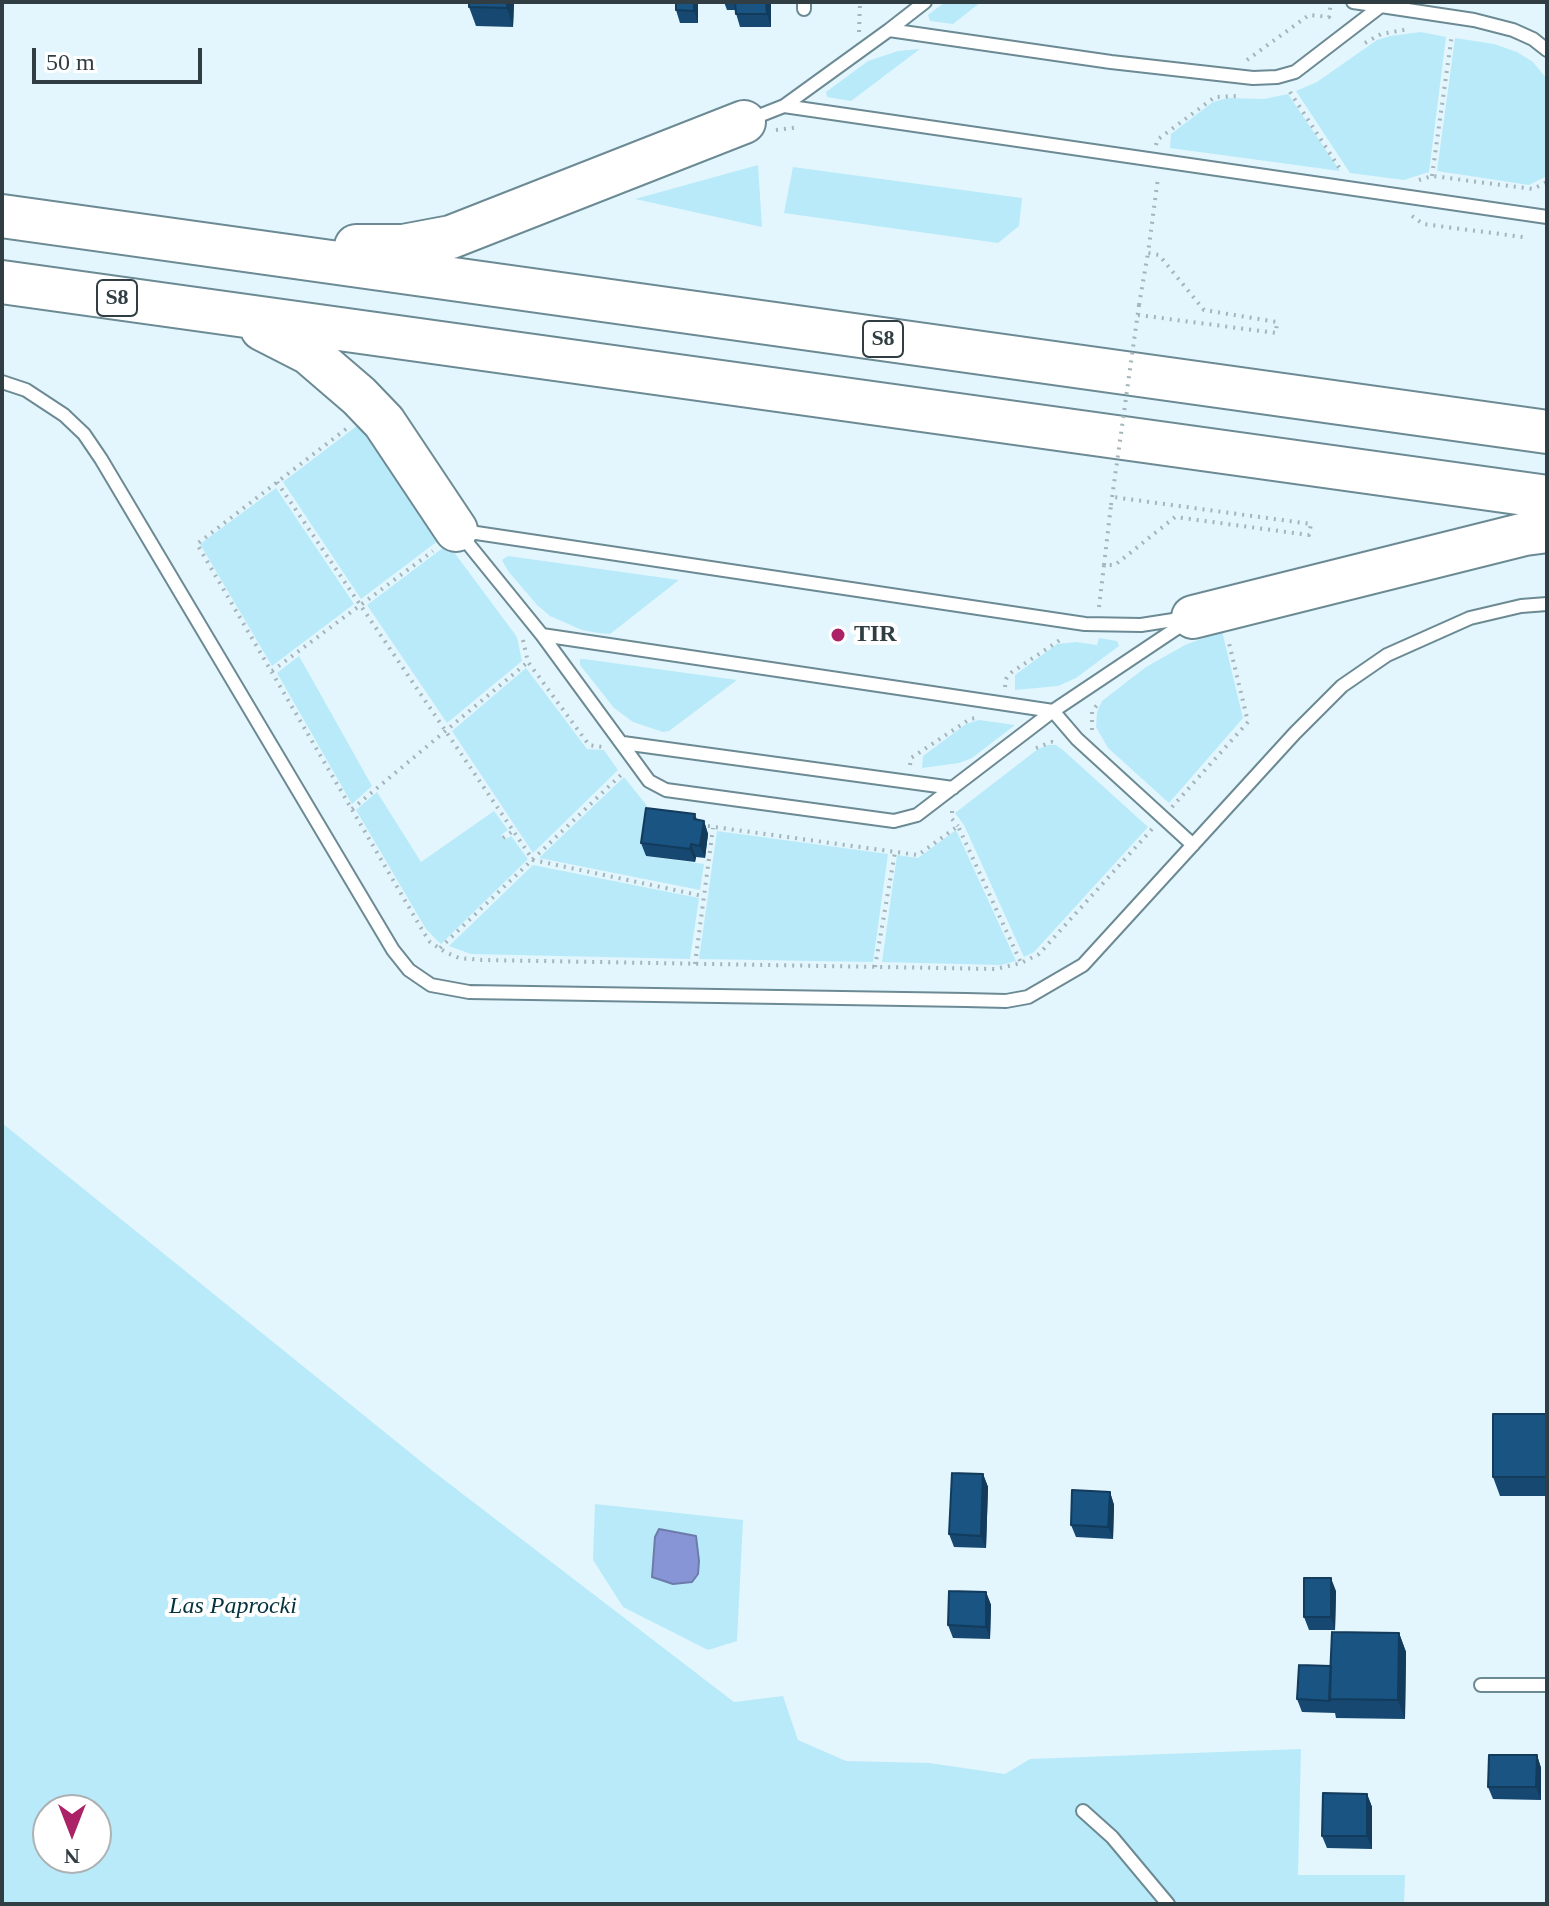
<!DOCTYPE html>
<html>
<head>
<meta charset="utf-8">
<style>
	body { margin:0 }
	#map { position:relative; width:1549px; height:1906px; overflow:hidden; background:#e3f6fd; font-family:Georgia,serif }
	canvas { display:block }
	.frame { position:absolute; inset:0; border:4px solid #303d42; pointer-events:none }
	.north { position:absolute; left:32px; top:1794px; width:80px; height:80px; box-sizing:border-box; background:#fff; border:2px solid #acb1b3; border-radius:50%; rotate:180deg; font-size:22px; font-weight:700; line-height:32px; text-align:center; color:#303d42 }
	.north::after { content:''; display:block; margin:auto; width:28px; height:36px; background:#ab2267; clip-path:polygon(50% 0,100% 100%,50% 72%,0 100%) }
	.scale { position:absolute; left:32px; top:48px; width:170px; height:36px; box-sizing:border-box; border:4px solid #303d42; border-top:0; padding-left:10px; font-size:24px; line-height:28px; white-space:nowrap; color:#303d42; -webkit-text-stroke:6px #fff; paint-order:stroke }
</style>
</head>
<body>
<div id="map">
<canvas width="1549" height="1906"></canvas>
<div class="frame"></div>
<div class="north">N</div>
<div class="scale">50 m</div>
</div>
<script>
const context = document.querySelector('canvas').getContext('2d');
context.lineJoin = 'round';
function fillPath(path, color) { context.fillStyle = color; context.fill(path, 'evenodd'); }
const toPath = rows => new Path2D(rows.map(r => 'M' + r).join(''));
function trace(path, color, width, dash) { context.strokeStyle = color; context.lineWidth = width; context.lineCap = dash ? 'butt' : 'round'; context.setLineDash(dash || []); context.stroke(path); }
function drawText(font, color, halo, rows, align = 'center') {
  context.font = font + ' Georgia,serif'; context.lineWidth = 8; context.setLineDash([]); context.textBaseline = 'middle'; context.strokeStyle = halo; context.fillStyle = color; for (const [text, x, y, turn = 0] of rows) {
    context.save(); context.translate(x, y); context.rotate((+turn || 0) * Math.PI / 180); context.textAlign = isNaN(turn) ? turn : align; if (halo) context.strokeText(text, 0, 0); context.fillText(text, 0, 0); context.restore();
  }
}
const green = toPath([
	[945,2,981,2,953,24,930,21,928,15],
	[1421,32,1446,37,1429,172,1404,180,1350,173,1296,91,1317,82,1377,40,1390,36],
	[1455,38,1494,44,1517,52,1533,62,1547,79,1547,176,1529,185,1437,171],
	[920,49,851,101,827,97,826,92,868,61,898,51],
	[1288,94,1340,171,1170,148,1171,134,1213,102,1228,98,1264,99],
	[758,165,762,227,635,199],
	[793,167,1022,198,1019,226,998,243,784,213],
	[358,425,443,537,361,599,283,482],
	[276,488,354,604,272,666,200,544],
	[448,544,517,637,522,661,447,723,367,605],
	[508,556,679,580,610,634,598,633,582,630,550,616,537,605,508,571,502,560],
	[1222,631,1243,718,1169,803,1108,748,1096,727,1097,712,1102,701,1146,667,1185,645],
	[1099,638,1117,641,1119,646,1076,678,1058,686,1015,690,1015,675,1057,644,1076,642,1097,645],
	[299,656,372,786,352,804,277,673],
	[580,659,584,659,737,680,669,731,663,732,633,722,614,708,580,665],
	[526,668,587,749,604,750,618,770,533,853,452,731],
	[979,720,1015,725,972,758,959,763,922,768,923,756,966,724],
	[1048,745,1056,745,1063,750,1148,827,1034,952,1024,957,964,825,955,813,1038,749],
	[624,777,651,811,645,856,704,864,700,890,539,858],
	[377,792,421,862,494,811,508,830,501,835,504,840,511,836,528,859,441,944,426,929,356,810],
	[956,830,1016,961,1001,965,882,962,897,855,918,858],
	[717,831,888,854,873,962,699,959],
	[533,865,699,898,690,959,471,954,449,946],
	[2,1123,434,1472,734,1702,783,1696,798,1740,846,1761,929,1763,1005,1774,1030,1759,1301,1749,1298,1875,1405,1875,1404,1904,2,1904],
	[48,1810,96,1810,96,1858,48,1858],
	[595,1504,743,1520,737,1641,708,1650,623,1607,593,1560]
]);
const water = toPath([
	[659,1529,696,1536,699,1561,698,1574,692,1582,673,1584,652,1577,655,1537,659,1529]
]);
const path = toPath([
	[859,32,860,2],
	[1365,43,1381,34,1409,29],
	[1247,60,1309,15,1329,17,1331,2],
	[1290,92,1342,172],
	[776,130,799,127],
	[1156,145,1157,140,1215,97,1237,96],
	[1432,176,1452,34],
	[1419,180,1432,176,1533,189,1547,182],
	[1412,216,1423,224,1523,237],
	[1139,305,1148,253],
	[1138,315,1276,333,1277,322,1204,310,1159,255,1148,253,1158,178],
	[346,429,197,544,424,933,430,942,445,952,459,958,482,960,996,969,1021,963,1039,954,1153,828],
	[277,482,533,860,703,896],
	[1104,565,1111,505],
	[1099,607,1104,565,1115,565,1175,517,1309,535,1311,524,1113,497],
	[523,640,528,662,589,745,602,747],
	[272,671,433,551],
	[1005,687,1006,679,1012,672,1063,638],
	[1092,730,1092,711,1097,705],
	[1036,748,1052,742,1058,744],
	[910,765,911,758,970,719,976,718],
	[1172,807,1248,722,1228,639],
	[352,809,528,662],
	[952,811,952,819,958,826],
	[700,825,918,855,958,826,1021,963],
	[503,838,513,831],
	[440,948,624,772],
	[695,964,713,828],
	[875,967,895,852]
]);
const lane = toPath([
	[1353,2,1381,6,1385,4],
	[804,9,804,2],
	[889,30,925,2],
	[784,106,1547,217],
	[751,119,784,106,889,30,1111,62,1253,78,1277,77,1295,72,1381,6,1474,20,1513,30,1533,39,1547,50],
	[2,382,26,390,64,415,84,434,101,459,393,950,409,970,431,985,469,992,966,1000,1006,1001,1028,997,1083,965,1295,733,1342,686,1387,655,1470,618,1521,606,1547,604],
	[463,531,1085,624,1141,625,1186,618],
	[461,535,542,635,649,781,666,790,894,821,917,815,1053,711,1189,620],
	[542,635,1053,711,1077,739,1193,845],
	[623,743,953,788],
	[1481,1685,1547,1685],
	[1083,1811,1112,1837,1168,1904]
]);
const highway = toPath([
	[2,216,1547,432],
	[356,246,403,246,451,237,744,122],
	[2,282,1547,497],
	[262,329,309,353,359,396,384,422,456,530],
	[1193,617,1525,534,1547,531]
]);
const pathBridge = toPath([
	[1111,505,1139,305]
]);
const wall = toPath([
	[514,2,513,27,476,26,469,7],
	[698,2,698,23,680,23,676,10],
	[724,2,771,2,771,27,740,27,735,10,727,10],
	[695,814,697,820,704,821,708,834,705,858,696,857,695,862,646,856,641,843],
	[1547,1414,1547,1496,1500,1496,1493,1477],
	[983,1474,988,1487,986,1548,954,1547,949,1534],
	[1110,1492,1114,1505,1113,1539,1076,1537,1071,1525],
	[1336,1591,1335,1630,1309,1630,1304,1617],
	[986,1592,991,1605,990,1639,953,1638,948,1625],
	[1399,1633,1406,1652,1405,1719,1336,1718,1335,1713,1302,1712,1297,1699,1331,1666],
	[1537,1755,1541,1768,1541,1800,1493,1799,1488,1787],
	[1367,1794,1372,1807,1372,1849,1327,1848,1322,1836]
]);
const shadedWall = toPath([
	[507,2,514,2,513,27,507,8],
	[694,2,698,2,698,23,694,11],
	[766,2,771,2,771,27,767,14],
	[704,821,708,834,705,858,700,846],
	[691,844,696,857,695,862,690,849],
	[983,1474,988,1487,986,1548,981,1536],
	[1110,1492,1114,1505,1113,1539,1108,1527],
	[1331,1578,1336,1591,1335,1630,1331,1617],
	[986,1592,991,1605,990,1639,986,1627],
	[1399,1633,1406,1652,1405,1719,1398,1700],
	[1537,1755,1541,1768,1541,1800,1536,1787],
	[1367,1794,1372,1807,1372,1849,1367,1836]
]);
const building = toPath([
	[469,2,507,2,507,8,469,7,469,2],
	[676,2,694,2,694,11,676,10,676,2],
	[735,2,766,2,767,14,736,14,735,2],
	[646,808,695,814,694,819,704,821,700,846,691,844,690,849,641,843,646,808],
	[1493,1414,1547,1414,1547,1477,1493,1477,1493,1414],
	[952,1473,983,1474,981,1536,949,1534,952,1473],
	[1072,1490,1110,1492,1108,1527,1071,1525,1072,1490],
	[1304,1578,1331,1578,1331,1617,1304,1617,1304,1578],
	[949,1591,986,1592,986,1627,948,1625,949,1591],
	[1332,1632,1399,1633,1398,1700,1329,1699,1332,1632],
	[1299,1665,1331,1666,1330,1701,1297,1699,1299,1665],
	[1489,1755,1537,1755,1536,1787,1488,1787,1489,1755],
	[1323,1793,1367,1794,1367,1836,1322,1836,1323,1793]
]);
const markers = [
	[838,635,8,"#ab2267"]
];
const shields = [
	[117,298,40],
	[883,339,40]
];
const shieldNames = [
	["S8",117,298],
	["S8",883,339]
];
const poiNames = [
	["TIR",854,635]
];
const parkNames = [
	["Las Paprocki",233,1607]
];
fillPath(green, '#b9eafa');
fillPath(water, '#8795d6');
trace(water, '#6d7baa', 2);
trace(lane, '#6c8a94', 16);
trace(highway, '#6c8a94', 46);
trace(path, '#a3b4ba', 4, [2, 6]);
trace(lane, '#fff', 12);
trace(highway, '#fff', 42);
trace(pathBridge, '#a3b4ba', 4, [2, 6]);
fillPath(wall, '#164871');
fillPath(shadedWall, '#123b5c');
fillPath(building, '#195483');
trace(building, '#123b5c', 2);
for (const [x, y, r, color] of markers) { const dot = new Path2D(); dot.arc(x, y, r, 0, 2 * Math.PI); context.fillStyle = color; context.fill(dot); trace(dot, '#fff', 3); }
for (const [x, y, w] of shields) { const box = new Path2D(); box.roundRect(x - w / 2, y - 18, w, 36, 6); context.fillStyle = '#fff'; context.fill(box); trace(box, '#303d42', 2); }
drawText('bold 22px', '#303d42', null, shieldNames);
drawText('bold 24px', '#303d42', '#fff', poiNames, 'left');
drawText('italic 24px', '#04323e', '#fff', parkNames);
</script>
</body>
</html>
